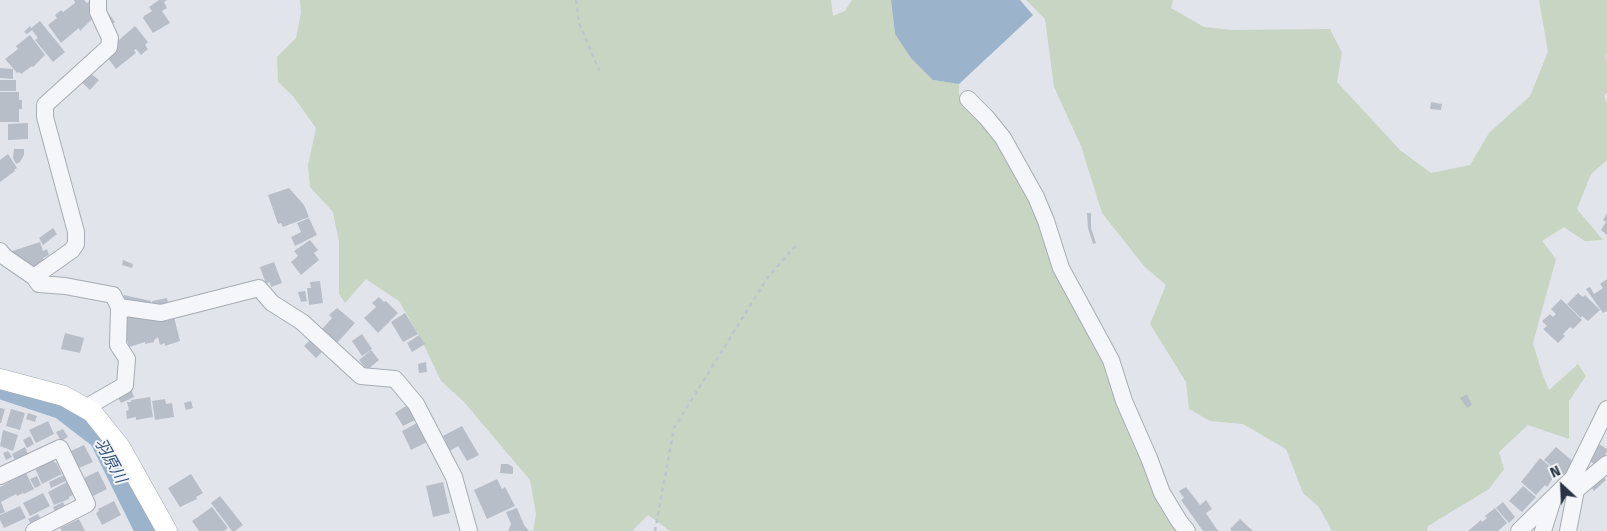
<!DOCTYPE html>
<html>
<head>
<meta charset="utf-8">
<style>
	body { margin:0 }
	#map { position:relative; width:1607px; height:531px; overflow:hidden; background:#e1e5eb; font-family:"Fira Sans",sans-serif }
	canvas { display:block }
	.north { position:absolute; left:1537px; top:461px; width:50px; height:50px; -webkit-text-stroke:4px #f1f4f8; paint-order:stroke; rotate:335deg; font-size:14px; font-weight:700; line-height:20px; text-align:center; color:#293343 }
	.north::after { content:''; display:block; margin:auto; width:18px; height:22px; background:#293343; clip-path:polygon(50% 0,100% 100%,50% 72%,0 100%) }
</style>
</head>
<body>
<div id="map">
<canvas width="1607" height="531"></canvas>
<div class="north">N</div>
</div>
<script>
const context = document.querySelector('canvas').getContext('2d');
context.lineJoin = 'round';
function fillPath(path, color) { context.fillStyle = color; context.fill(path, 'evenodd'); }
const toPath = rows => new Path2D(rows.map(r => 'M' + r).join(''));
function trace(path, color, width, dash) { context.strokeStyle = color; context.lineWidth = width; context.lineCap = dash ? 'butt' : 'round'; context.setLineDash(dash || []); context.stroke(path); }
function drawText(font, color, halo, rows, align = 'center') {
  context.font = font + ' "Fira Sans","Noto Sans JP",sans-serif'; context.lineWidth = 4; context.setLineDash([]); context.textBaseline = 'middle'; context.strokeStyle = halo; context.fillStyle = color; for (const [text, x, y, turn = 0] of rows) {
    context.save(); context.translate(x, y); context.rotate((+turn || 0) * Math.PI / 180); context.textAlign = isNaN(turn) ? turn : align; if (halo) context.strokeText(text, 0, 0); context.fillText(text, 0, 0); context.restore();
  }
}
const green = toPath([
	[300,0,831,0,833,16,845,11,852,0,891,0,895,34,933,80,959,84,959,100,988,128,1012,162,1103,350,1179,531,670,531,648,515,632,531,533,531,536,514,530,480,464,402,441,381,422,341,399,301,366,279,345,303,339,294,339,242,333,212,310,187,308,165,316,128,293,96,278,82,277,57,296,38,301,13],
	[1026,0,1173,0,1171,8,1204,27,1233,30,1330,29,1342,53,1337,82,1400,150,1431,173,1470,165,1489,133,1530,96,1548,52,1539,0,1607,0,1607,55,1605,55,1607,61,1607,92,1604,96,1607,103,1607,160,1591,174,1577,209,1603,240,1585,241,1564,227,1542,241,1556,259,1533,343,1542,373,1549,390,1578,364,1586,376,1569,401,1569,439,1528,425,1499,452,1504,469,1489,489,1428,526,1427,531,1332,531,1319,507,1303,493,1286,449,1243,424,1210,421,1189,409,1186,382,1150,324,1166,285,1144,266,1102,213,1081,146,1054,87,1045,19]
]);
const water = toPath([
	[891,0,1020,0,1033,15,959,84,933,80,911,58,895,34]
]);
const river = toPath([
	[0,388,61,408,100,438,146,531]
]);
const building = toPath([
	[74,0,84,0,87,3,92,0,99,0,115,22,102,31,92,19,80,31,79,28,61,43,48,25,57,18,55,15,61,10,63,12,75,3],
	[159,0,167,0,164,2,167,8,162,11,170,23,153,33,143,18,144,16,152,11,149,7],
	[40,21,65,52,53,62,35,40,38,38,32,30,27,34,24,32,30,26,31,28],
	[135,26,148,42,145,45,148,49,141,55,136,49,134,50,136,53,116,69,104,53],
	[30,35,45,55,33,67,32,66,21,74,19,72,17,73,5,59,18,49,16,46],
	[81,66,99,80,90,90,78,79],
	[0,68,13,69,13,79,0,78],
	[0,80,16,80,16,91,0,91],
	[0,92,19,92,19,100,22,100,22,109,19,109,19,122,0,122],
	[1431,102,1442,104,1441,110,1430,109],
	[28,123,28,139,8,140,8,124],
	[14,149,24,149,24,155,20,162,16,164,13,158],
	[8,154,17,168,14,170,15,171,0,182,0,160],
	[289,188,304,205,309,217,283,227,281,223,278,224,268,195],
	[1087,213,1091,213,1091,228,1096,243,1093,244,1088,228],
	[1607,213,1607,235,1601,230,1606,222,1603,220],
	[309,218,317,235,295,246,291,237,301,232,297,223],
	[53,228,57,234,43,245,39,238],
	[310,240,318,250,314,253,319,260,301,275,291,262,298,256,294,251],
	[40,242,43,251,47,249,49,255,43,258,45,262,30,268,6,253],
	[123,260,133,264,132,268,122,265],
	[274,262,282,283,271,287,270,282,266,284,260,267],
	[1607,279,1607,311,1603,313,1586,289,1590,287,1594,294,1603,288,1600,284],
	[320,281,323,303,309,305,307,288,311,288,310,282],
	[305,291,307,301,301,302,298,292],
	[1578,293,1583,297,1585,295,1600,310,1588,321,1582,316,1581,318,1567,304],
	[124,295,151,301,149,309,122,302],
	[379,297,384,302,386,301,398,313,378,333,364,318,376,307,372,303],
	[167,298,169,307,154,310,152,301],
	[1561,299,1582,320,1573,329,1570,327,1563,334,1565,336,1558,343,1543,329,1547,326,1542,321,1550,314,1553,317,1556,314,1551,309],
	[337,308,355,323,337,343,322,329,332,318,329,315],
	[405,313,418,334,403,342,391,322],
	[124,315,174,317,180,341,165,346,165,343,160,345,158,337,154,340,154,342,145,344,145,342,129,347,124,329],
	[65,333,84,338,80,353,61,349],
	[362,334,372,349,362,356,352,341],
	[419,335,425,344,412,352,407,343],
	[313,337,325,349,316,358,304,346],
	[371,350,379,360,367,370,359,360],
	[426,362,427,372,419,373,418,364],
	[131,389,134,397,121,403,117,396],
	[1467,394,1472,405,1467,408,1460,398],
	[150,397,153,417,136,420,136,417,127,419,126,411,129,410,127,402,131,402,131,400],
	[165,399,166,404,172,403,174,417,155,420,152,401],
	[404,400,431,440,411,450,402,431,417,423,415,420,403,426,395,413,406,406],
	[191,401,193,408,186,410,184,403],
	[0,408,5,409,1,423,0,423],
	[11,409,25,413,20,430,6,426],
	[28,413,37,416,35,422,26,419],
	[48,421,54,434,36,443,29,430],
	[462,426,479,455,467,461,458,446,450,451,443,436],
	[63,429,68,437,61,441,56,432],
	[3,430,18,435,13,451,0,446],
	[30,436,34,444,27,448,23,440],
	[1599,444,1607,449,1607,452,1597,467,1590,461],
	[84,445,93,462,79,468,71,451],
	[25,447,29,456,16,462,12,454],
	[1556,447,1576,464,1565,477,1544,460],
	[8,451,12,457,6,460,3,453],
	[1540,458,1557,472,1547,487,1545,485,1536,495,1521,482],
	[53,460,55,463,56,462,62,474,42,484,35,468],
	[501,464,508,464,513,467,513,474,500,473],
	[98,471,107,489,93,496,84,478],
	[26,473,34,489,24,494,23,493,17,496,16,494,1,502,5,512,0,514,0,487],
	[66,474,68,480,51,488,49,482],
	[191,474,203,493,196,497,197,499,180,507,168,488],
	[1601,474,1606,480,1594,491,1589,485],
	[37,476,41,485,35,488,30,479],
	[497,479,502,489,505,487,515,506,487,519,474,490],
	[67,482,73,495,69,497,69,499,54,505,48,492],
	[443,482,450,513,433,517,426,486],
	[1523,486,1536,497,1522,512,1509,501],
	[1186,487,1200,505,1206,500,1212,509,1206,513,1218,531,1203,531,1181,500,1184,498,1179,491],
	[43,493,50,506,30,516,23,503],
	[220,496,243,525,235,531,232,531,211,503],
	[114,501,121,515,102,525,96,513,99,511,98,509],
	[63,502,67,510,56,514,53,507],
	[1503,502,1515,517,1509,523,1496,508],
	[20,506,26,518,4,528,0,520,0,515],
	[212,507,228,528,224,531,199,531,192,521],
	[517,508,524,525,529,531,508,531,511,524,506,512],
	[1495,508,1507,523,1498,531,1468,531,1481,520,1482,522,1487,518,1485,516],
	[38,514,42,521,32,526,28,519],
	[79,519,85,531,62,531,60,528],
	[1240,519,1253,531,1232,531,1230,529]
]);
const path = toPath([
	[576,0,579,23,599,70],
	[655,531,674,428,768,277,797,244]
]);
const minor = toPath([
	[968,99,986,117,1003,138,1036,197,1046,221,1061,268,1111,360,1124,401,1149,458,1162,493,1179,521,1187,531],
	[0,251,5,257,34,277,39,284,65,286,113,295,119,307,118,345,127,359,125,385,85,408],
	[34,277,72,250,76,244,76,232,45,117,45,105,109,47,110,38,98,12,98,0],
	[119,307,161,313,259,288,272,303,302,322,361,376,395,379,416,404,454,477,469,531],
	[0,476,60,448,87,504,34,531],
	[1519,531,1573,478,1607,409],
	[1543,531,1553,499],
	[1568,531,1576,490,1607,464]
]);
const major = toPath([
	[0,379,64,396,92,412,120,447,167,531]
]);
const waterNames = [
	["羽原川",110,461,61]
];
fillPath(green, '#c7d5c2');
fillPath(water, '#9bb4cc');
trace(river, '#9bb4cc', 22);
fillPath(building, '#b8bec8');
trace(minor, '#a6acb5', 18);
trace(major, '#a0aab7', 21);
trace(path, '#bfc3ca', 2.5, [4, 4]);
trace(minor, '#f4f6f9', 16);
trace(major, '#fff', 20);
drawText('italic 16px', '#315279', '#f1f4f8', waterNames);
</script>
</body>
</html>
